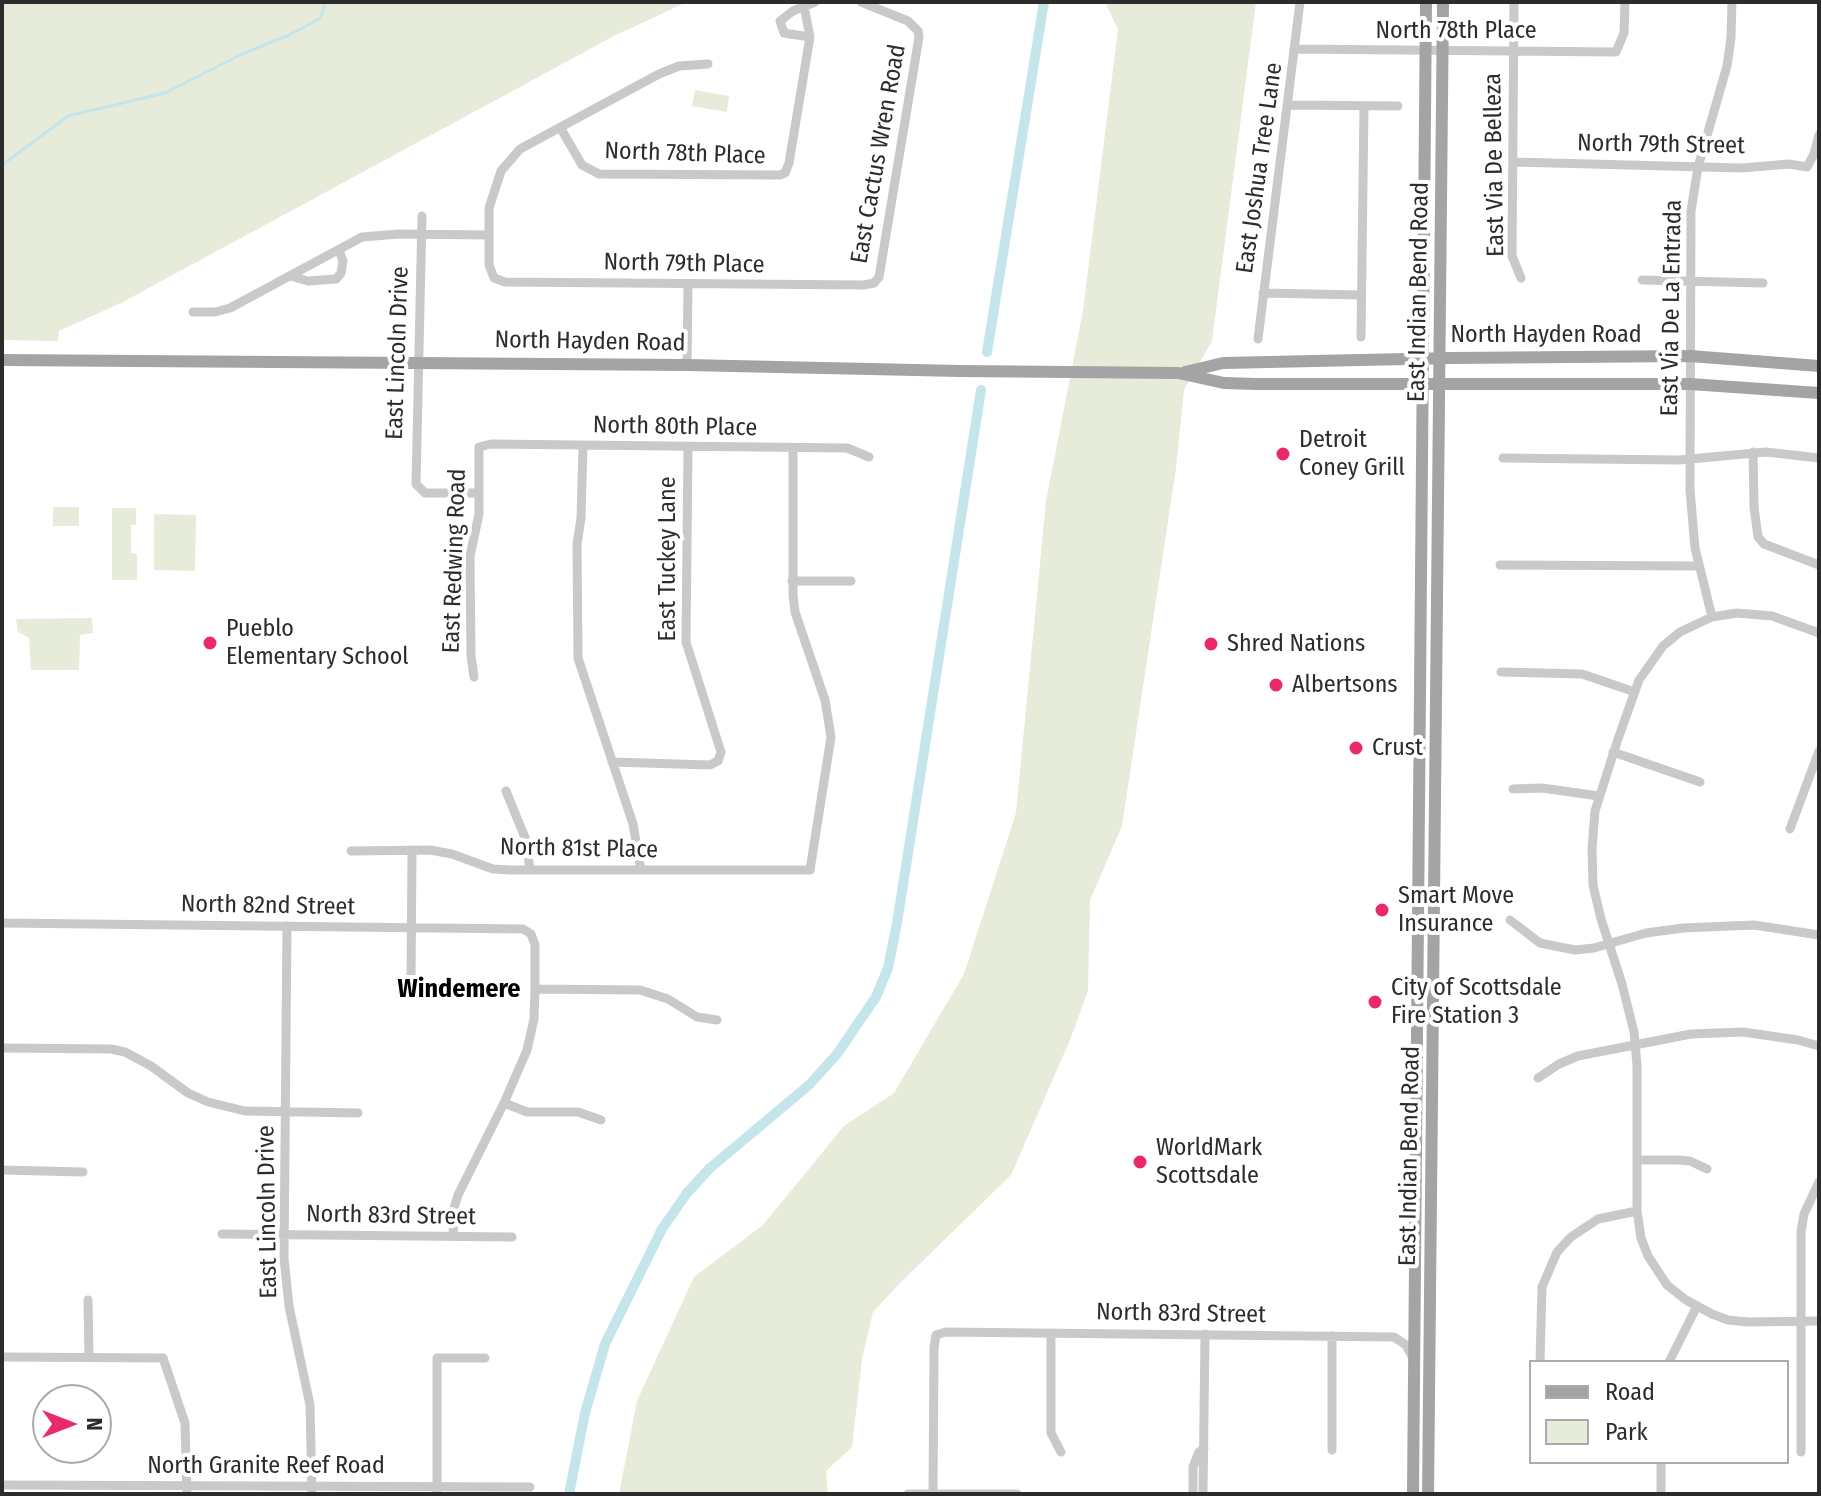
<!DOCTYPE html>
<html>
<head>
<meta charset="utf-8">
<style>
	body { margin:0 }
	#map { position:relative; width:1821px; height:1496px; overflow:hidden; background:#fff; font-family:"Fira Sans Condensed",sans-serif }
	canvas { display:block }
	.frame { position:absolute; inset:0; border:4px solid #2c2c2c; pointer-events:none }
	.legend { position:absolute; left:1529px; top:1360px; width:260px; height:104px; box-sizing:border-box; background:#fff; border:2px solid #ababab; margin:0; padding:10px 14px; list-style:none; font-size:24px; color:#2c2c2c }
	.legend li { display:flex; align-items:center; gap:16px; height:40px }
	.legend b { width:40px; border:2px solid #ababab }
	.north { position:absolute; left:32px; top:1384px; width:80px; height:80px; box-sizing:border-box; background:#fff; border:2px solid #ababab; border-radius:50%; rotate:90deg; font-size:22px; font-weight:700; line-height:32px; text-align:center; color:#2c2c2c }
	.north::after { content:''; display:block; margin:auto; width:28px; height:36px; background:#e92968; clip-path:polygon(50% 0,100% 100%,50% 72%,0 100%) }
</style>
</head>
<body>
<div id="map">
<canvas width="1821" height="1496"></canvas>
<div class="frame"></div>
<ul class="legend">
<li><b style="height:10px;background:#a4a4a4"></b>Road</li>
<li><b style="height:22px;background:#e7ebd9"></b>Park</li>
</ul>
<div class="north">N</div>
</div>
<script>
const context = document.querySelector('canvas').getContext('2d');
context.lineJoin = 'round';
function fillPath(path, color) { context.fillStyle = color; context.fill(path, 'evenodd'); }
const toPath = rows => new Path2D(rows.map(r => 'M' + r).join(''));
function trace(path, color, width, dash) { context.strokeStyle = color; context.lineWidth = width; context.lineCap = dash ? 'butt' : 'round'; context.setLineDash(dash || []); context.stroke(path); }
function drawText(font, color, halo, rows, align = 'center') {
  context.font = font + ' "Fira Sans Condensed",sans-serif'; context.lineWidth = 8; context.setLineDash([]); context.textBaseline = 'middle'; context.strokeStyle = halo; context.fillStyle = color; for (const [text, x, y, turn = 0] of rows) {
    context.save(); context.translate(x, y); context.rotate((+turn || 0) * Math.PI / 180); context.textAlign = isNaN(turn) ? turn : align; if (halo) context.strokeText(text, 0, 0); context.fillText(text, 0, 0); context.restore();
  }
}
const green = toPath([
	[2,2,687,2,614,36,121,303,59,331,58,341,2,340],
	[1105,2,1256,2,1212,341,1184,390,1176,468,1122,826,1090,900,1088,991,1070,1040,1011,1175,900,1283,873,1312,862,1359,852,1447,826,1471,828,1494,619,1494,637,1401,694,1277,763,1225,844,1126,894,1093,964,974,1016,813,1046,501,1083,311,1118,29],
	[695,90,729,96,727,112,692,106],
	[53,507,79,507,79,526,53,526],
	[112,508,136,508,136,525,131,525,131,553,137,554,137,580,112,580],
	[154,514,196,515,195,571,154,570],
	[92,618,93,633,80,635,79,670,31,670,29,638,18,632,16,619]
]);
const stream = toPath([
	[2,165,68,116,165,93,242,54,289,35,321,18,325,2]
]);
const canal = toPath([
	[987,352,1044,2],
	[569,1494,585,1413,605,1344,662,1229,687,1193,710,1168,809,1085,837,1054,876,997,888,968,897,923,981,390]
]);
const minor = toPath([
	[1514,2,1512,256,1521,278],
	[810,37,784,33,780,21,793,11,815,2],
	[1296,49,1616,52,1624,33,1625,2],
	[708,64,679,66,659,74,520,149,501,171,489,208,489,265,494,278,505,282,864,285,874,283,879,277,919,37,918,31,908,21,861,2],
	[1288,105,1398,106],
	[560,127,582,165,599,174,780,175,785,173,789,163,810,37,804,6],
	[1514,162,1742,168,1789,164,1807,167,1814,154,1819,135],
	[422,216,416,484,425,493,479,493],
	[290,276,308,281,336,279,341,273,343,261,339,250],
	[1642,280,1763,283],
	[1263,293,1361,295],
	[193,312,215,312,230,308,362,237,399,234,489,235],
	[1361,337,1364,106],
	[1258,339,1300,2],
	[687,365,688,284],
	[583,446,581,518,577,544,578,658,633,824,641,870],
	[1753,452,1754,507,1758,537,1764,544,1819,565],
	[1503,458,1679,460,1766,452,1819,458],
	[1500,565,1698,566],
	[792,581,851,581],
	[1712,617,1695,548,1690,490,1691,211,1698,167,1727,66,1731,38,1732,2],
	[1819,633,1772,616,1737,613,1712,617,1699,623,1680,632,1663,646,1639,680,1618,739,1595,811,1592,849,1593,885,1601,919,1622,984,1634,1032,1637,1065,1637,1211,1641,1238,1648,1256,1667,1285,1686,1300,1712,1314,1728,1320,1748,1322,1819,1321],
	[1501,672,1582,674,1635,692],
	[474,677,471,655,470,556,479,514,479,447,491,444,847,448,869,457],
	[1613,752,1700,782],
	[612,762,710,765,718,761,721,752,686,642,688,447],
	[1513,789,1542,788,1599,796],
	[506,791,526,840,530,870],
	[1790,829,1819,751],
	[351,851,430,850,452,854,493,869,511,870,810,870,831,737,825,700,795,612,793,595,793,448],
	[1510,920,1540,943,1575,950,1594,948,1646,933,1683,928,1754,925,1819,935],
	[2,923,523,929,531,934,535,945,535,989,534,1019,527,1050,504,1103,458,1195,454,1208,453,1236],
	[287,926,284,1258,289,1306,310,1405,312,1494],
	[411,983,412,850],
	[535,989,640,990,668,999,697,1017,717,1020],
	[2,1048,111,1049,125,1052,151,1066,188,1093,208,1102,245,1111,358,1113],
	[1538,1078,1559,1064,1578,1056,1691,1034,1743,1032,1798,1040,1819,1046],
	[504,1103,527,1112,578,1112,601,1120],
	[1637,1160,1679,1160,1690,1161,1707,1169],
	[2,1170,83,1172],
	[222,1234,512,1237],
	[88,1300,89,1357],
	[1051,1333,1051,1433,1061,1452],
	[1332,1336,1332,1450],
	[2,1357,163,1358,185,1423,187,1494],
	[1540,1362,1542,1287,1557,1252,1571,1237,1598,1219,1637,1211],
	[1669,1362,1697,1306],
	[1801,1452,1801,1232,1804,1214,1819,1182],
	[1661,1462,1661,1494],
	[2,1485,530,1487],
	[933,1493,934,1348,936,1335,946,1332,1394,1337,1406,1345,1412,1356],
	[437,1494,437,1358,485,1358],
	[908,1494,1017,1494],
	[1193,1494,1193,1467,1199,1452,1204,1448],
	[1203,1494,1205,1334]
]);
const major = toPath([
	[2,360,687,365,960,371,1178,373,1224,383,1256,384,1690,384,1819,393],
	[1185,372,1223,363,1452,358,1690,356,1819,366],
	[1413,1494,1426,2],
	[1428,1494,1443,2]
]);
const markers = [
	[1283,454,8,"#e92968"],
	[210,643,8,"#e92968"],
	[1211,644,8,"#e92968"],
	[1276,685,8,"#e92968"],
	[1356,748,8,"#e92968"],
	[1382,910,8,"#e92968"],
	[1375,1002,8,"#e92968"],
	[1140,1162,8,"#e92968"]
];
const streetNames = [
	["North 78th Place",1456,31],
	["North 79th Street",1661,145,1],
	["North 78th Place",685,154,2],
	["East Cactus Wren Road",879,154,-80],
	["East Via De Belleza",1495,165,-91],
	["East Joshua Tree Lane",1260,168,-82],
	["North 79th Place",684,264,1],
	["East Indian Bend Road",1419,292,-89],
	["East Via De La Entrada",1672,308,-89],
	["North Hayden Road",1546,335],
	["North Hayden Road",590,342,1],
	["East Lincoln Drive",398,353,-88],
	["North 80th Place",675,427,1],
	["East Tuckey Lane",668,559,-90],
	["East Redwing Road",455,561,-88],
	["North 81st Place",579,849,1],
	["North 82nd Street",268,906,1],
	["East Indian Bend Road",1410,1156,-89],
	["East Lincoln Drive",268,1212,-91],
	["North 83rd Street",391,1216,1],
	["North 83rd Street",1181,1314,1],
	["North Granite Reef Road",266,1466]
];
const poiNames = [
	["Detroit",1299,440],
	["Coney Grill",1299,468],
	["Pueblo",226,629],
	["Elementary School",226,657],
	["Shred Nations",1227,644],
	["Albertsons",1292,685],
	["Crust",1372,748],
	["Smart Move",1398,896],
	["Insurance",1398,924],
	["City of Scottsdale",1391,988],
	["Fire Station 3",1391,1016],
	["WorldMark",1156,1148],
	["Scottsdale",1156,1176]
];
const neighbourhoodNames = [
	["Windemere",459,990]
];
fillPath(green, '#e7ebd9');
trace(stream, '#c4e6eb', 3);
trace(canal, '#c4e6eb', 10);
trace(minor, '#c9c9c9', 9);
trace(major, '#a4a4a4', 12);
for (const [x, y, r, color] of markers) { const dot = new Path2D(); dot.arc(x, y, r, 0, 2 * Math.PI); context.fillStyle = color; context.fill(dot); trace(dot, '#fff', 3); }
drawText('24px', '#2c2c2c', '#fff', streetNames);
drawText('24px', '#2c2c2c', '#fff', poiNames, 'left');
drawText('bold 26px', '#000', '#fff', neighbourhoodNames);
</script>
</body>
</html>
